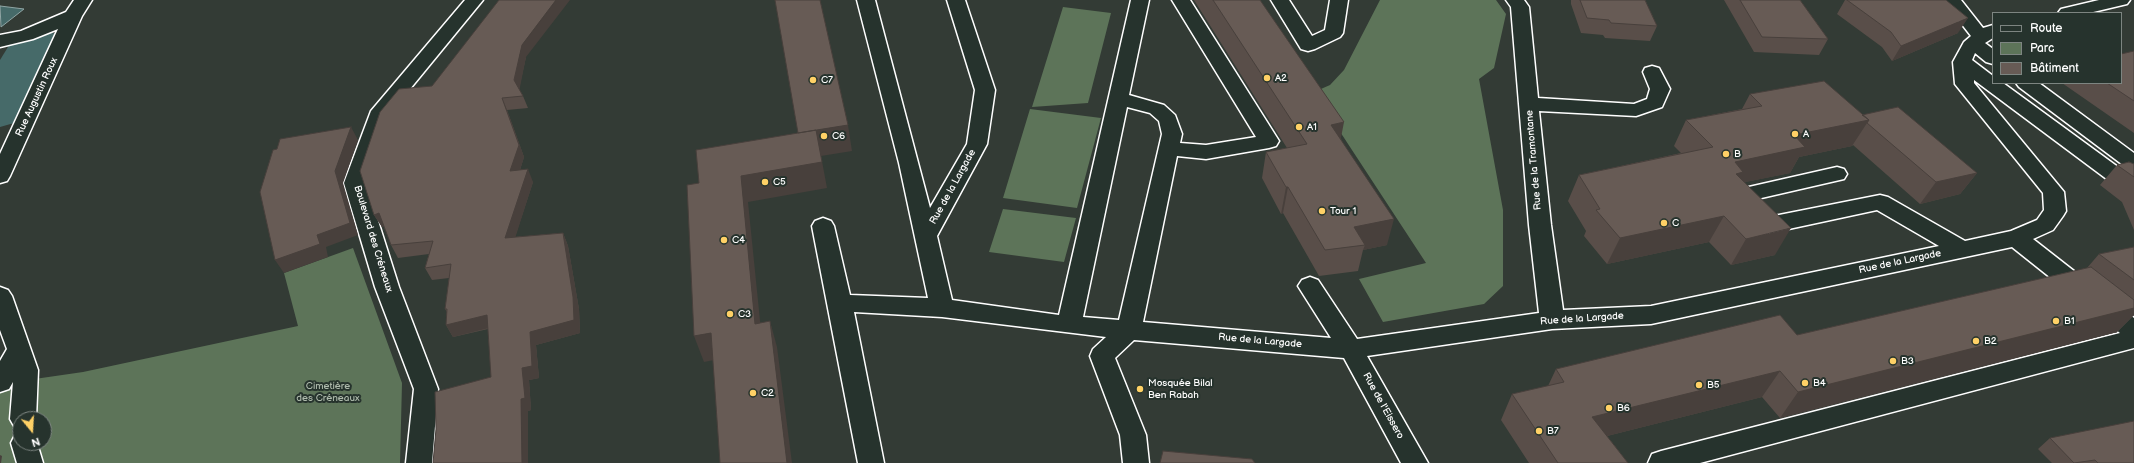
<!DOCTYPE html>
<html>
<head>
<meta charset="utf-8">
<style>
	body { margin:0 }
	#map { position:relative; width:2134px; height:463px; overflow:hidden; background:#333b35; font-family:"Balsamiq Sans",sans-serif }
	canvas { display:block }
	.legend { position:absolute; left:1992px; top:12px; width:130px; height:72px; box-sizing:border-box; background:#26332d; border:1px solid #7d8581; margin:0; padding:5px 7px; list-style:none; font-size:12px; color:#fff }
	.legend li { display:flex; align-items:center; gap:8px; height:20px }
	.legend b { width:20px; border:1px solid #7d8581 }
	.north { position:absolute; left:12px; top:411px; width:40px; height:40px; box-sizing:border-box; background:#26332d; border:1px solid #7d8581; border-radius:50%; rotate:162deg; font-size:11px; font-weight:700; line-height:16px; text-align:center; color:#fff }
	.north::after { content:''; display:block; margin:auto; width:14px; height:18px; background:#ffd166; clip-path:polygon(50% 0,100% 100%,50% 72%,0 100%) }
</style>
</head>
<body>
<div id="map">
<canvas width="2134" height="463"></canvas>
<ul class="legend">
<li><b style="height:5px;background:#26332d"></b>Route</li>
<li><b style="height:11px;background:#5d7459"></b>Parc</li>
<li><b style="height:11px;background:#675b55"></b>Bâtiment</li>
</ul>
<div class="north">N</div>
</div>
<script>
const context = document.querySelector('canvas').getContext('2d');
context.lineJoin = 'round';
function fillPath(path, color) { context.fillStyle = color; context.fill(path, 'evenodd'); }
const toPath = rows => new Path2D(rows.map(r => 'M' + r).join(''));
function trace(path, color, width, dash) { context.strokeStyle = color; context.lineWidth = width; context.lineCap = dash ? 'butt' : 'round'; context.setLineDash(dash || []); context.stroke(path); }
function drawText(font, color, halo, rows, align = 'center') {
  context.font = font + ' "Balsamiq Sans",sans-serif'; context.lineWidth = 4; context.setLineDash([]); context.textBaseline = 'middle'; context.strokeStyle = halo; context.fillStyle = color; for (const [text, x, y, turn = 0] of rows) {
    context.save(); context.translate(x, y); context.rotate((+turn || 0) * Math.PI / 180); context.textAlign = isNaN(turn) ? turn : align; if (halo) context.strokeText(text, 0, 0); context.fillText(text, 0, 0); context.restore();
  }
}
const green = toPath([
	[1380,0,1496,0,1506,14,1494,68,1479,79,1503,210,1503,286,1484,304,1383,322,1359,279,1426,263,1314,92,1330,85,1344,70],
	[1063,7,1111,13,1088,103,1032,107],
	[1030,109,1101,118,1077,208,1003,198],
	[1003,209,1076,218,1064,262,989,252],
	[353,248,402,383,400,463,0,463,0,384,83,372,298,326,284,273],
	[20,419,44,419,44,443,20,443]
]);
const water = toPath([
	[0,6,24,9,1,27,0,6]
]);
const river = toPath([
	[36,29,56,34,64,46,21,121,0,127,0,60,16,34,36,29]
]);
const minor = toPath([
	[74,0,92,0,82,16,10,176,7,181,0,183,0,154,58,29,33,39,0,47,0,35,21,31,66,12,74,0],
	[465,0,483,0,387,117,366,183,399,287,438,389,432,463,406,463,414,389,375,287,344,183,371,111,465,0],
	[857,0,875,0,930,208,967,144,975,90,947,0,965,0,995,90,987,144,937,236,952,300,1059,315,1131,0,1149,0,1129,95,1164,105,1175,115,1182,134,1180,143,1206,145,1256,137,1172,0,1190,0,1279,141,1276,146,1269,148,1206,159,1177,156,1143,322,1331,338,1298,286,1302,280,1310,277,1318,280,1357,339,1539,313,1529,225,1511,7,1506,0,1524,0,1529,7,1538,98,1634,104,1647,99,1650,89,1643,72,1645,68,1652,66,1659,68,1670,89,1662,107,1636,116,1539,111,1551,225,1563,310,1651,306,1939,246,1877,210,1770,233,1762,230,1729,196,1732,191,1740,189,1837,167,1844,169,1847,174,1844,179,1757,199,1774,216,1880,195,1888,197,1965,241,2011,231,2037,220,2044,210,2043,193,1955,84,1953,62,1964,42,1971,36,1943,0,1961,0,1983,28,1993,25,1993,38,1985,43,1993,49,1993,64,1986,62,1975,53,1972,60,1993,76,1993,83,2003,83,2122,170,2134,174,2134,189,2108,180,1974,80,1974,83,2064,192,2066,211,2063,216,2053,230,2033,239,2134,318,2134,348,1700,463,1648,463,1652,454,1661,451,2120,333,2012,247,1651,324,1552,329,1367,356,1428,463,1401,463,1344,358,1134,340,1115,358,1146,435,1149,463,1123,463,1120,435,1090,356,1093,349,1106,337,942,317,854,312,884,463,858,463,812,226,815,221,823,218,831,221,834,226,850,295,928,298,899,163,857,0],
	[1127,107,1150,113,1159,121,1162,134,1119,320,1083,317,1127,107],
	[1271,0,1289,0,1312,36,1325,30,1330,0,1348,0,1343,33,1340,37,1315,49,1308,51,1301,49,1271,0],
	[2099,0,2130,0,2127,4,2089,13,2058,13,2061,9,2099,0],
	[2016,83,2039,83,2134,153,2134,170,2127,168,2019,87,2016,83],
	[0,287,8,290,12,296,38,370,36,419,20,419,20,428,14,426,10,419,13,382,9,389,0,392,0,361,7,349,0,330,0,287],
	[20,434,20,443,37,443,43,463,17,463,11,443,15,435,20,434]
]);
const wall = toPath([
	[1194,0,1260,0,1341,139,1387,245,1363,250,1358,271,1319,276,1283,213,1281,214,1262,178,1266,152,1287,148],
	[1571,0,1645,0,1657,26,1650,41,1605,38,1603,35,1581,33,1571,4],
	[1724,0,1800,0,1828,39,1819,55,1754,52],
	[1845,0,1946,0,1958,33,1892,61,1882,47,1837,14],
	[2134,51,2134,133,2062,83,2121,83],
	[526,57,519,89,523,96,528,108,507,110,524,157,520,170,533,182,515,237,563,233,568,246,579,309,580,333,536,345,539,378,529,380,531,410,528,411,491,377,488,329,453,337,446,325,447,312,445,309,449,278,432,280,425,268,429,254,398,258,391,245,384,226,382,227,374,215,432,86],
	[1750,94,1862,115,1977,173,1960,194,1920,204,1853,145,1852,146,1799,157,1790,173,1745,182,1775,255,1731,265,1709,242,1607,264,1584,236,1586,231,1568,201,1579,175,1681,153,1674,146,1686,120,1742,109],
	[2134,164,2134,230,2122,202,2100,185,2117,165],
	[2134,247,2134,315,2117,332,1780,418,1762,397,1607,436,1628,463,1529,463,1501,420,1512,394,1548,386,1556,369,1797,335,2087,268,2099,254],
	[2050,438,2134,463,2052,463,2038,449]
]);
const shadedWall = toPath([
	[556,0,570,0,526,57,519,92,514,80,522,45],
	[1968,18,1958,33,1892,61,1901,46],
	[502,98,507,110,524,157,516,183,510,171],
	[1869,120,1852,146,1799,157,1790,173,1736,184,1735,162,1794,135],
	[1344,122,1339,148,1331,125],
	[848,125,852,151,821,156,827,188,748,202,763,350,755,324,741,176,798,133],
	[351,127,358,140,343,183,358,235,326,247,328,257,284,273,275,260,317,235,335,171],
	[528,169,533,182,511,251,505,238],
	[1977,173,1960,194,1920,204,1936,182],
	[1286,187,1288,187,1283,213,1281,214],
	[379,213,386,225,382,227,374,215],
	[1724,216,1709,242,1607,264,1620,238],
	[1394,219,1387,245,1363,250,1365,245,1354,227],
	[1791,228,1775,255,1731,265,1746,239],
	[563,233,568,246,579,309,580,333,536,345,539,378,529,380,531,410,528,411,528,463,522,463,521,399,522,368,530,332],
	[2134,308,2134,315,2117,332,1780,418,1798,392],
	[487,315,493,327,453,337,446,325],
	[770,321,777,347,792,463,787,463],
	[711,333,719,359,704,362,694,336],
	[1780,371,1762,397,1579,443,1592,417],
	[0,455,2,456,1,463,0,463]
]);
const building = toPath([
	[499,0,556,0,522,45,514,80,523,96,502,98,519,145,510,171,528,169,505,238,563,233,573,297,574,320,530,332,532,366,522,368,525,398,521,399,522,463,433,463,436,429,435,392,491,377,487,315,446,325,447,309,445,309,451,264,425,268,433,241,391,245,379,213,374,215,360,171,380,112,399,89,432,86,499,0],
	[775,0,820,0,848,125,798,133,816,130,822,162,741,176,755,324,770,321,787,463,720,463,711,333,694,336,687,185,699,183,696,150,798,133,775,0],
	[1213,0,1260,0,1344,122,1331,125,1394,219,1354,227,1365,245,1325,250,1288,187,1286,187,1266,152,1307,144,1213,0],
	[1580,0,1645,0,1657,26,1611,23,1609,20,1587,18,1580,0],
	[1740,0,1800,0,1828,39,1762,37,1740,0],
	[1847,0,1946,0,1968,18,1901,46,1891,32,1847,0],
	[2134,51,2134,101,2107,83,2121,83,2121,54,2134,51],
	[1824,81,1869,120,1794,135,1805,147,1735,162,1743,172,1736,174,1791,228,1746,239,1724,216,1620,238,1596,210,1600,209,1579,175,1713,147,1686,120,1762,106,1750,94,1824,81],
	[1898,107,1977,173,1936,182,1867,123,1869,120,1862,115,1898,107],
	[351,127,335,171,350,223,317,235,320,244,275,260,260,192,273,150,277,149,280,139,351,127],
	[2129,162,2134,164,2134,177,2117,165,2129,162],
	[2134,247,2134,280,2099,254,2134,247],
	[2091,267,2134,300,2134,308,1798,392,1780,371,1592,417,1628,463,1558,463,1512,394,1564,382,1556,369,1780,315,1797,335,2091,267],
	[2134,421,2134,463,2098,463,2095,460,2074,463,2050,438,2134,421],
	[1163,451,1252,459,1255,463,1160,463,1163,451]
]);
const markers = [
	[1267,78,4,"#ffd166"],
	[813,80,4,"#ffd166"],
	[1299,127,4,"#ffd166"],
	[1795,134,4,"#ffd166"],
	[824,136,4,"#ffd166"],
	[1726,154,4,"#ffd166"],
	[765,182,4,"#ffd166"],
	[1322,211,4,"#ffd166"],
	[1664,223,4,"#ffd166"],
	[724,240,4,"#ffd166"],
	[730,314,4,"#ffd166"],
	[2056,321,4,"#ffd166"],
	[1976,341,4,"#ffd166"],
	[1893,361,4,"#ffd166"],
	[1805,383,4,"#ffd166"],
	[1699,385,4,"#ffd166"],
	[1140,389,4,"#ffd166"],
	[753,393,4,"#ffd166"],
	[1609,408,4,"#ffd166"],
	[1539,431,4,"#ffd166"]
];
const poiNames = [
	["A2",1275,78],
	["C7",821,80],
	["A1",1307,127],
	["A",1803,134],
	["C6",832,136],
	["B",1734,154],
	["C5",773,182],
	["Tour 1",1330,211],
	["C",1672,223],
	["C4",732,240],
	["C3",738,314],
	["B1",2064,321],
	["B2",1984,341],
	["B3",1901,361],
	["Mosquée Bilal",1148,383],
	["Ben Rabah",1148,395],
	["B4",1813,383],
	["B5",1707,385],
	["C2",761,393],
	["B6",1617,408],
	["B7",1547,431]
];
const streetNames = [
	["Rue Augustin Roux",37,97,-65],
	["Rue de la Tramontane",1534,160,-95],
	["Rue de la Largade",953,187,-61],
	["Boulevard des Créneaux",373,239,73],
	["Rue de la Largade",1900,262,-12],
	["Rue de la Largade",1582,319,-4],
	["Rue de la Largade",1260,341,5],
	["Rue de l'Eissero",1383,406,61]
];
const parkNames = [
	["Cimetière",328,386],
	["des Créneaux",328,398]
];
fillPath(green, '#5d7459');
fillPath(water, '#466a69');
trace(water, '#90a6a5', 1);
fillPath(river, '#466a69');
trace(minor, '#fff', 3);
fillPath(minor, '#26332d');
fillPath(wall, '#594e49');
fillPath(shadedWall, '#48403c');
fillPath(building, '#675b55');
trace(building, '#48403c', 1);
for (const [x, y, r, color] of markers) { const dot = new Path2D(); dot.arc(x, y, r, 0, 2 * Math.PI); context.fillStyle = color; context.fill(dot); trace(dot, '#26332d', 1.5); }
drawText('10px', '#fff', '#26332d', poiNames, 'left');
drawText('10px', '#fff', '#26332d', streetNames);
drawText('10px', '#aebaac', '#26332d', parkNames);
</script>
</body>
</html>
